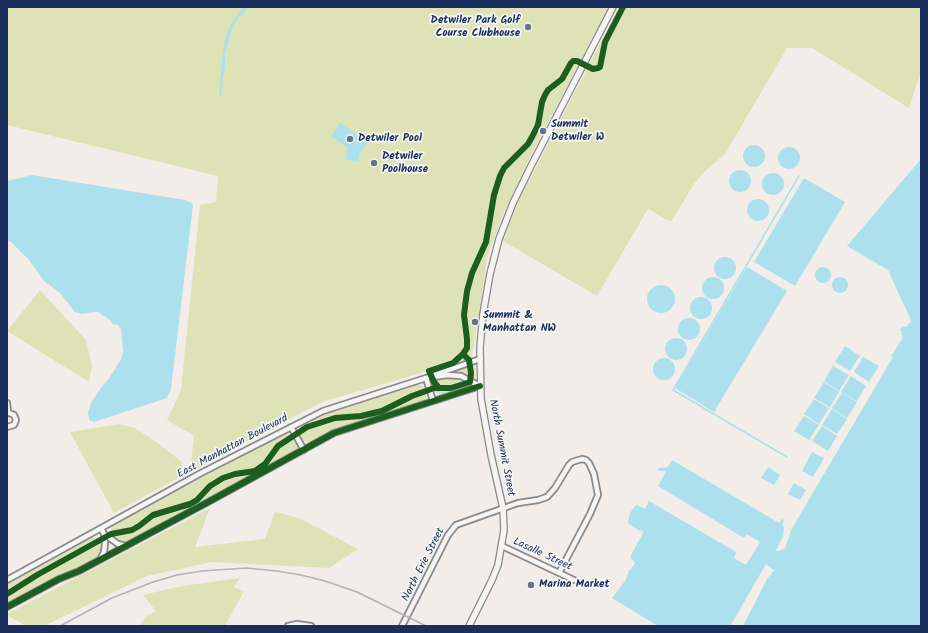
<!DOCTYPE html>
<html>
<head>
<meta charset="utf-8">
<style>
	body { margin:0 }
	#map { position:relative; width:928px; height:633px; overflow:hidden; background:#f2ede8; font-family:Kalam,sans-serif }
	canvas { display:block }
	.frame { position:absolute; inset:0; border:8px solid #1b2f5e; pointer-events:none }
</style>
</head>
<body>
<div id="map">
<canvas width="928" height="633"></canvas>
<div class="frame"></div>
</div>
<script>
const context = document.querySelector('canvas').getContext('2d');
context.lineJoin = 'round';
function fillPath(path, color) { context.fillStyle = color; context.fill(path, 'evenodd'); }
const toPath = rows => new Path2D(rows.map(r => 'M' + r).join(''));
function trace(path, color, width, dash) { context.strokeStyle = color; context.lineWidth = width; context.lineCap = dash ? 'butt' : 'round'; context.setLineDash(dash || []); context.stroke(path); }
function drawText(font, color, halo, rows, align = 'center') {
  context.font = font + ' Kalam,sans-serif'; context.lineWidth = 3.5; context.setLineDash([]); context.textBaseline = 'middle'; context.strokeStyle = halo; context.fillStyle = color; for (const [text, x, y, turn = 0] of rows) {
    context.save(); context.translate(x, y); context.rotate((+turn || 0) * Math.PI / 180); context.textAlign = isNaN(turn) ? turn : align; if (halo) context.strokeText(text, 0, 0); context.fillText(text, 0, 0); context.restore();
  }
}
const green = toPath([
	[7,7,609,7,531,155,503,215,488,254,472,358,322,402,190,472,194,436,167,420,181,390,200,205,216,202,218,176,7,125],
	[619,7,919,7,921,12,921,71,909,108,812,48,787,48,725,154,703,173,694,184,671,222,648,209,597,296,503,241,520,198],
	[40,290,86,340,92,366,89,382,7,331],
	[469,365,475,366,475,379,462,374,447,373],
	[448,377,463,379,473,384,473,385,442,395,436,393,433,385,435,380],
	[417,384,423,386,426,391,426,397,421,402,331,431,312,441,305,442,302,440,299,435,299,430,301,425,320,415],
	[118,424,135,428,155,441,182,462,185,474,114,513,70,432],
	[283,434,292,435,298,447,295,452,282,460,129,541,121,542,113,538,111,535,111,531,113,524,117,522],
	[210,508,195,547,265,539,275,512,299,518,358,549,329,568,212,562,147,576,44,626,26,626,7,615,7,614],
	[89,537,98,538,102,542,102,551,98,558,7,603,7,582],
	[240,578,234,587,244,591,225,626,139,626,146,616,156,611,143,595,182,586]
]);
const water = toPath([
	[243,7,247,7,242,15,239,16,232,29,225,53,225,69,223,77,221,96,219,95,224,41,230,26],
	[340,123,368,142,359,155,359,161,346,160,347,147,331,136],
	'743 156a11 11 0 1 1 22 0a11 11 0 1 1-22 0Z',
	'778 158a11 11 0 1 1 22 0a11 11 0 1 1-22 0Z',
	[921,159,921,626,741,626,772,570,767,565,731,626,658,626,612,598,625,581,629,571,635,564,635,562,631,559,631,555,643,533,643,531,638,530,628,523,630,513,636,505,645,509,649,501,736,552,734,558,746,565,760,542,747,534,744,538,658,486,666,471,659,471,658,468,668,467,672,460,779,523,782,519,784,520,782,525,791,530,893,357,891,356,901,335,902,332,900,330,909,321,888,270,847,246],
	'729 181a11 11 0 1 1 22 0a11 11 0 1 1-22 0Z',
	'762 184a11 11 0 1 1 22 0a11 11 0 1 1-22 0Z',
	[32,175,185,200,192,203,193,205,171,389,167,398,94,422,91,421,89,419,88,413,91,403,100,389,110,377,121,359,123,353,121,329,118,325,112,324,110,320,98,312,93,312,82,314,75,312,60,293,44,281,29,260,12,243,7,240,7,181],
	[804,178,845,202,795,286,754,262],
	'747 210a11 11 0 1 1 22 0a11 11 0 1 1-22 0Z',
	'714 268a11 11 0 1 1 22 0a11 11 0 1 1-22 0Z',
	'815 275a8 8 0 1 1 16 0a8 8 0 1 1-16 0Z',
	[747,267,787,291,714,412,675,388],
	'832 285a8 8 0 1 1 16 0a8 8 0 1 1-16 0Z',
	'702 288a11 11 0 1 1 22 0a11 11 0 1 1-22 0Z',
	'647 299a14 14 0 1 1 28 0a14 14 0 1 1-28 0Z',
	'690 308a11 11 0 1 1 22 0a11 11 0 1 1-22 0Z',
	'678 329a11 11 0 1 1 22 0a11 11 0 1 1-22 0Z',
	'665 349a11 11 0 1 1 22 0a11 11 0 1 1-22 0Z',
	[845,346,860,356,850,371,835,362],
	[863,357,879,366,869,382,854,372],
	'653 369a11 11 0 1 1 22 0a11 11 0 1 1-22 0Z',
	[833,366,849,375,839,391,824,381],
	[851,376,866,386,857,401,841,392],
	[824,382,839,392,830,407,814,398],
	[842,393,857,402,847,418,832,408],
	[814,399,829,408,819,424,804,414],
	[832,409,847,419,837,434,822,425],
	[804,416,819,425,809,440,794,431],
	[822,426,837,436,828,451,812,441],
	[812,452,824,458,813,477,802,471],
	[768,467,780,475,774,485,761,478],
	[794,483,806,490,800,500,788,494]
]);
const pier = toPath([
	[888,270,910,318,911,322,906,327,902,326,906,320,887,272],
	[900,330,903,338,891,356,886,353,887,351,890,353,899,335],
	[784,526,791,530,790,534,785,548,780,551,777,551,776,550,783,537],
	[766,564,774,570,772,573,767,579,743,626,740,626,769,573,770,569,765,568,733,626,731,626,732,623]
]);
const stream = toPath([
	[787,457,673,390,799,176]
]);
const minor = toPath([
	[433,377,447,375,461,376,480,386],
	[426,378,433,401],
	[7,403,8,412],
	[7,412,14,415,16,420,14,425,7,427],
	[291,427,304,450],
	[101,528,104,534,105,544,104,552,101,558],
	[104,534,118,544,126,546],
	[502,546,574,580],
	[7,580,201,473,323,411,426,378,480,359],
	[7,607,59,579,79,571,210,501,334,433,480,386],
	[288,626,297,624,311,626],
	[402,626,448,535,456,525,518,503,538,500,547,497,555,488,569,465,572,462,582,459,586,460,589,463,594,474,598,495,590,514,559,573]
]);
const major = toPath([
	[469,626,492,580,498,565,504,530,503,508,491,455,481,399,480,347,483,314,490,274,499,239,513,203,531,166,613,7]
]);
const rail = toPath([
	[60,626,112,598,153,582,177,575,202,571,246,568,277,571,301,575,325,581,357,592,426,626]
]);
const cycleway = toPath([
	[439,388,434,382,429,371,453,363,463,354,467,348,467,339,464,315,467,291,472,273,486,242,494,195,500,176,504,168,528,144,532,137,538,125,542,102,545,95,548,90,562,79,571,63,573,61,577,61,593,69,598,68,600,67,605,42,623,7],
	[7,594,37,575,111,534,132,530,139,526,153,515,190,504,197,500,210,486,223,478,235,474,255,471,265,464,278,446,307,427,335,418,361,416,382,411,412,396,426,391,434,388,451,388,470,382,471,373,469,360,463,354],
	[7,607,59,579,79,571,210,501,334,433,480,386]
]);
const markers = [
	[528,27,4,"#66728e"],
	[543,131,4,"#66728e"],
	[350,139,4,"#66728e"],
	[374,163,4,"#66728e"],
	[475,322,4,"#66728e"],
	[531,585,4,"#66728e"]
];
const poiNames = [
	["Detwiler Park Golf",520,21,"right"],
	["Course Clubhouse",520,34,"right"],
	["Summit",551,125],
	["Detwiler W",551,138],
	["Detwiler Pool",358,139],
	["Detwiler",382,157],
	["Poolhouse",382,170],
	["Summit &",483,316],
	["Manhattan NW",483,329],
	["Marina Market",539,585]
];
const streetNames = [
	["East Manhattan Boulevard",233,447,-28],
	["North Summit Street",501,448,79],
	["Lasalle Street",542,555,25],
	["North Erie Street",424,565,-63]
];
fillPath(green, '#dde3b6');
fillPath(water, '#ace0ec');
fillPath(pier, '#f2ede8');
trace(stream, '#ace0ec', 1.5);
trace(minor, '#888990', 8);
trace(major, '#888990', 8);
trace(minor, '#f5f4f1', 4.5);
trace(major, '#f5f4f1', 5.5);
trace(rail, '#b1b3b8', 1.5);
trace(cycleway, '#1b5e20', 6);
for (const [x, y, r, color] of markers) { const dot = new Path2D(); dot.arc(x, y, r, 0, 2 * Math.PI); context.fillStyle = color; context.fill(dot); trace(dot, '#f6f6f2', 1.5); }
drawText('bold 11px', '#1b2f5e', '#f6f6f2', poiNames, 'left');
drawText('11px', '#1b2f5e', '#f6f6f2', streetNames);
</script>
</body>
</html>
